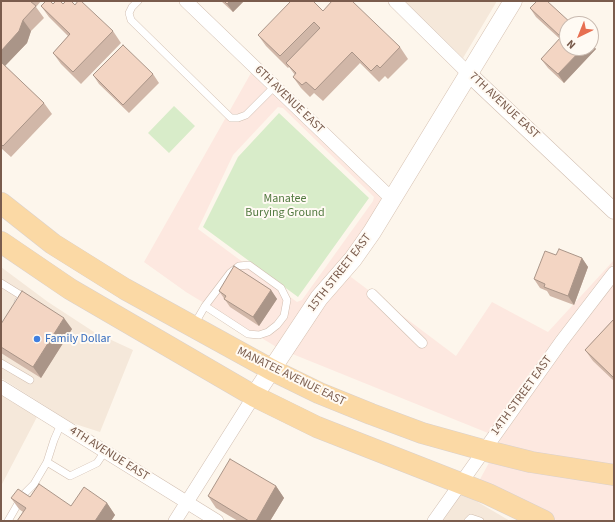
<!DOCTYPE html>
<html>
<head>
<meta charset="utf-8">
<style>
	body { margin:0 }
	#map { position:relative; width:615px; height:522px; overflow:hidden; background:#fdf6ec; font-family:"Source Sans 3",sans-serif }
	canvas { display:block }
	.frame { position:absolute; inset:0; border:2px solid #7a5c4d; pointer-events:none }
	.north { position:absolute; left:559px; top:16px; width:40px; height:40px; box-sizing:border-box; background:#fffaf3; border:1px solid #cabbb1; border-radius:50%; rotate:223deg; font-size:11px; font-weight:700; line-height:16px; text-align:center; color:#7a5c4d }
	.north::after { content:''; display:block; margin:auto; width:14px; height:18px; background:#e76f51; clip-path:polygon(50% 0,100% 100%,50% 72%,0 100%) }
</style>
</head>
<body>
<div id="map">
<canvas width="615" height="522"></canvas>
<div class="frame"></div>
<div class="north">N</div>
</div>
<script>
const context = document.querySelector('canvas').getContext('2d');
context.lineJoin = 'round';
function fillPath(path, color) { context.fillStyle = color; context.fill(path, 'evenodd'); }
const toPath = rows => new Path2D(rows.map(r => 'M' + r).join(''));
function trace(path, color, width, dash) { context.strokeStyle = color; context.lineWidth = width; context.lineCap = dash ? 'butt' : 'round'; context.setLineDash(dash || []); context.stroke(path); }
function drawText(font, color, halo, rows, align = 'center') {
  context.font = font + ' "Source Sans 3",sans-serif'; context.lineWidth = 4; context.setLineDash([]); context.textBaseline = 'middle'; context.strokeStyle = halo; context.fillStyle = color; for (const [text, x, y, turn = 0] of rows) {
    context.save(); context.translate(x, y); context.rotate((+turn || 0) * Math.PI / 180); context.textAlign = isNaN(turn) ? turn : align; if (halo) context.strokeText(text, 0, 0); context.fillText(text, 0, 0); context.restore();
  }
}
const residential = toPath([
	[405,1,497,1,463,58],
	[1,267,48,302,94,332,133,350,100,432,72,423,1,378],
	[1,395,37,417,1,486],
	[460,494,471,498,510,521,442,521]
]);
const commercial = toPath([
	[251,73,383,200,366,229,278,348,186,292,144,262],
	[278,107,283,108,374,197,373,201,302,300,297,302,198,229,233,155],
	[614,260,614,263,556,338,488,433,290,353,347,274,456,356,492,302,548,332],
	[614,283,614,469,497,447,501,438,566,345],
	[491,459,614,482,614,521,558,521,478,483]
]);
const green = toPath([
	[174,106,195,126,169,153,148,133],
	[279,113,369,198,298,297,203,227,238,157]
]);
const service = toPath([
	[138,1,132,7,129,13,131,20,231,118,238,118,246,115,275,86],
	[1,283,22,296,18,302],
	[194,325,205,306,248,334,259,335,268,332,277,325,284,316,287,300,281,288,249,265,239,266,230,273,205,306],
	[1,363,30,380],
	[61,424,54,440,47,462,70,476,97,463,105,451],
	[8,521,23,495,34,484,47,462],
	[468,521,471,518,480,521]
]);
const pedestrian = toPath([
	[372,294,422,343]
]);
const minor = toPath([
	[186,1,392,199],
	[395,1,469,74],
	[1,387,217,521],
	[175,521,254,396],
	[434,521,561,342,614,273]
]);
const tertiary = toPath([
	[469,74,614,211]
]);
const secondary = toPath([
	[254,396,319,298,353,259,372,232,513,1]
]);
const primary = toPath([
	[1,203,53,244,125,289,272,370,319,393,371,414,422,433,483,450,531,462,614,475],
	[1,242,70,289,254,396,317,427,488,494,544,521]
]);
const wall = toPath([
	[1,1,41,1,36,7,44,18,31,31,27,43,5,66,44,103,52,114,11,157,1,148],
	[221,1,244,1,233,12],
	[53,4,63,4,113,31,121,43,81,84,61,64,53,53,68,36,49,17,41,6],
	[530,8,596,49,564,83,548,68,541,59,560,39,536,17],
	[323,11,400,47,408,59,388,79,385,76,379,82,360,63,323,101,314,93,310,97,301,88,293,77,295,75,289,67,288,68,266,46,258,35],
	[153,74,159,83,129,113,99,84,93,75],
	[556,255,582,258,588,267,574,305,550,296,547,291,540,288,534,279],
	[271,290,277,299,259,326,230,307,219,291],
	[614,319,614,381,593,361,585,350],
	[1,324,72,329,41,378,1,353],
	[276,486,284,498,270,521,238,521,216,508,208,496],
	[30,497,71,506,107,503,115,515,111,521,17,521,23,512,19,509,11,498]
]);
const shadedWall = toPath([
	[230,1,244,1,233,12,227,4],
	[23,20,31,31,27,43,3,68,1,64,1,51],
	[591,43,596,49,564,83,558,74,583,48,591,48],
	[582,258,588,267,574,305,568,296],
	[271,290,277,299,259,326,253,317],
	[64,318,72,329,41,378,33,367],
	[276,486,284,498,270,521,256,521],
	[107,503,115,515,111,521,95,521]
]);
const building = toPath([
	[1,1,30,1,36,6,23,20,19,31,1,51,1,1],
	[46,1,50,1,53,4,56,1,60,1,63,4,66,1,71,1,75,5,78,1,81,1,113,31,73,72,53,53,70,34,41,6,46,1],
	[224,1,230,1,227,4,224,1],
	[291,1,313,1,323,11,332,1,352,1,400,47,380,68,377,65,371,71,352,52,315,90,306,82,302,85,293,77,296,73,286,63,320,28,314,22,280,56,258,35,291,1],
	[537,1,547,1,572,24,567,24,567,48,583,48,558,74,541,59,561,37,530,8,537,1],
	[123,45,153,74,123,105,93,75,123,45],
	[1,62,44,103,3,146,1,144,1,62],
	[559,249,582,258,568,296,544,287,545,284,534,279,545,251,556,255,559,249],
	[234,266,271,290,253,317,224,299,226,296,219,291,234,266],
	[22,291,64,318,33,367,1,347,1,324,22,291],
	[614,319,614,378,585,350,614,319],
	[230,459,276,486,256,521,249,521,208,496,230,459],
	[39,484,71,506,84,487,107,503,95,521,17,521,26,508,11,498,18,489,30,497,39,484]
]);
const markers = [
	[37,339,4,"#3f7fe0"]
];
const streetNames = [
	["6TH AVENUE EAST",289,100,44],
	["7TH AVENUE EAST",504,106,43],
	["15TH STREET EAST",340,273,-52],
	["MANATEE AVENUE EAST",291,377,26],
	["14TH STREET EAST",522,396,-54],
	["4TH AVENUE EAST",109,454,32]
];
const parkNames = [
	["Manatee",285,199],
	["Burying Ground",285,213]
];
const shopNames = [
	["Family Dollar",45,339]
];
fillPath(residential, '#f5e8da');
fillPath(commercial, '#fde8e0');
fillPath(green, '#d8ecc9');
trace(service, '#d1beb0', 8);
trace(pedestrian, '#d1beb0', 11);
trace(minor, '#d1beb0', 14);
trace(tertiary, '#d1beb0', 17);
trace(secondary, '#d6c0b0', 19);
trace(primary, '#dad1cd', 22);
trace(service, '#fff', 7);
trace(pedestrian, '#fff', 10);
trace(minor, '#fff', 13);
trace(tertiary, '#fff', 16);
trace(secondary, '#fff', 18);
trace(primary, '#fbd9a5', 21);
fillPath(wall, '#d1b7a8');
fillPath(shadedWall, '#aa9588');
fillPath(building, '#f3d5c3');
trace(building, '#aa9588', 1);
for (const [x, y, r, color] of markers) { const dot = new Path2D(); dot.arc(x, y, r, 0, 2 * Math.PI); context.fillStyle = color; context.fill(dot); trace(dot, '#fffaf3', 1.5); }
drawText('12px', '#7a5c4d', '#fffaf3', streetNames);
drawText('12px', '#537a41', '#fffaf3', parkNames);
drawText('12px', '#366cbe', '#fffaf3', shopNames, 'left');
</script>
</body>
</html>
